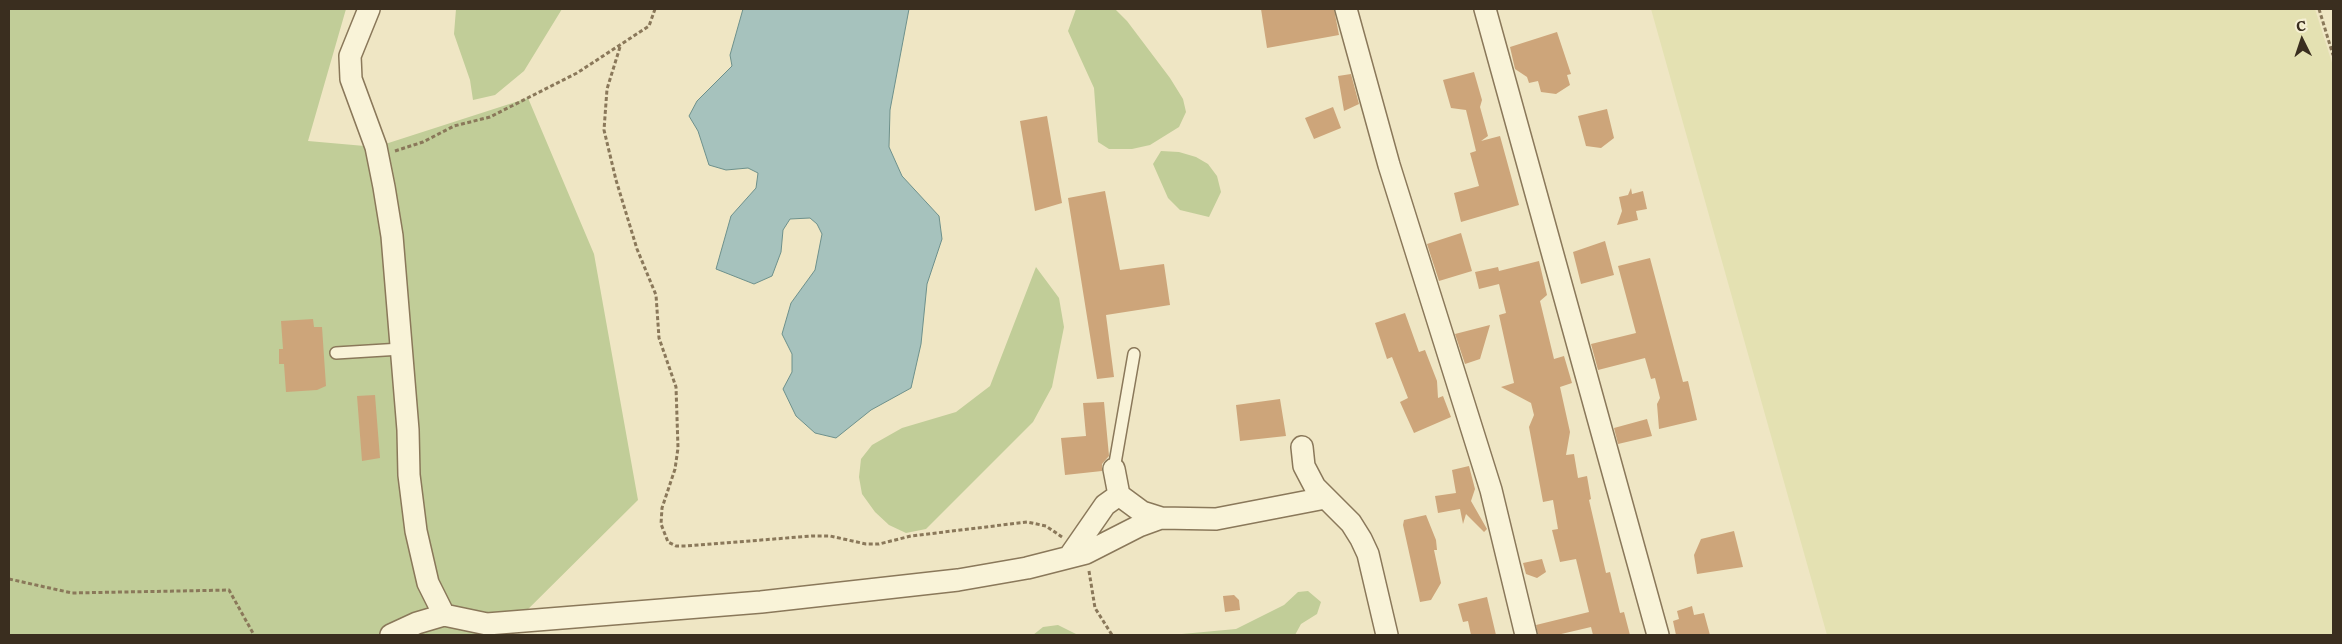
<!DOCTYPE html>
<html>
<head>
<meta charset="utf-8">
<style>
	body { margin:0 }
	#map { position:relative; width:2342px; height:644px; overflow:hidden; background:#efe6c4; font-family:Literata,serif }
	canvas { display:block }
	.frame { position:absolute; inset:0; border:10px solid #3a2e1f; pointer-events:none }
	.north { position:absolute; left:2277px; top:15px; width:50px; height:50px; -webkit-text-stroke:4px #f6f0d4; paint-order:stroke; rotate:356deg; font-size:14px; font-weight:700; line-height:20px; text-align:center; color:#3a2e1f }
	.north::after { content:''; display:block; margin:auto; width:18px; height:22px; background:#3a2e1f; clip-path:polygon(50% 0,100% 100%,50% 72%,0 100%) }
</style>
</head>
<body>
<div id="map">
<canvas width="2342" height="644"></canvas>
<div class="frame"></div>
<div class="north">С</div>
</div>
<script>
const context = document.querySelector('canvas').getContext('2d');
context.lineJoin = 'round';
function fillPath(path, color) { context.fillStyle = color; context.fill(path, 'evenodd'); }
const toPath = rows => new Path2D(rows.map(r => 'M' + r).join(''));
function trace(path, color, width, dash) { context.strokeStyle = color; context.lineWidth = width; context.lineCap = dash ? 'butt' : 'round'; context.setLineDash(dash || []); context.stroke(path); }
const farmland = toPath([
	[1651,9,2315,9,2333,66,2333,635,1827,635]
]);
const green = toPath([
	[9,9,346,9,308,141,376,147,528,98,594,254,638,500,508,629,507,635,9,635],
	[456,9,562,9,524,71,495,95,473,100,470,80,454,34],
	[1076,9,1115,9,1127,21,1170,78,1183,99,1186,112,1179,127,1150,145,1132,149,1109,149,1098,142,1094,88,1068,31],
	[1161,151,1179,152,1196,157,1208,164,1217,176,1221,192,1209,217,1180,210,1168,198,1153,164],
	[1036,267,1059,298,1064,327,1052,387,1033,422,926,529,906,533,889,525,875,512,862,494,859,477,861,459,872,445,902,428,956,412,990,386],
	[1308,591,1321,602,1317,614,1301,624,1295,635,1171,635,1236,629,1284,605,1298,592],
	[1058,625,1078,635,1033,635,1043,627]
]);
const water = toPath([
	[743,9,909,9,890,110,889,147,902,176,939,216,942,239,927,284,921,344,911,388,871,410,836,438,815,433,796,416,783,389,792,372,792,354,782,334,791,303,815,270,822,234,817,224,810,218,790,219,783,230,781,252,772,276,754,284,716,269,731,216,756,188,758,173,748,168,726,170,709,165,698,131,689,116,697,101,732,66,730,55,743,9]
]);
const building = toPath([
	[1261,9,1334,9,1339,35,1267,48],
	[1557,32,1571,74,1567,75,1570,85,1556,94,1541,92,1538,81,1529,83,1527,77,1515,69,1510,47],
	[1474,72,1482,100,1480,107,1488,136,1481,141,1500,136,1519,205,1461,222,1454,193,1479,186,1470,153,1476,151,1466,110,1451,108,1443,80],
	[1351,74,1359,104,1344,111,1338,76],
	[1333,107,1341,128,1314,139,1305,118],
	[1607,109,1614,138,1601,148,1586,146,1578,116],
	[1047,116,1062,203,1035,211,1020,121],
	[1631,188,1632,194,1643,191,1647,209,1636,211,1638,220,1617,225,1622,211,1619,197,1628,195],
	[1105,191,1120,270,1164,264,1170,305,1106,315,1114,377,1097,379,1068,198],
	[1461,233,1472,271,1439,281,1427,244],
	[1605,241,1614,275,1581,284,1573,252],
	[1650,258,1683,382,1688,381,1697,420,1659,429,1657,404,1660,398,1655,378,1651,379,1645,358,1598,370,1591,344,1636,333,1618,266],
	[1539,261,1547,295,1540,301,1554,359,1564,356,1572,383,1560,387,1570,432,1566,455,1574,454,1578,478,1587,476,1591,499,1589,500,1606,573,1610,572,1620,613,1624,612,1630,635,1593,635,1591,627,1557,635,1538,635,1536,625,1589,612,1576,559,1560,562,1552,530,1558,529,1553,500,1543,502,1529,427,1534,415,1531,403,1501,387,1514,383,1499,315,1506,313,1499,284,1479,289,1475,272,1498,267,1499,271],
	[1405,313,1419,352,1425,350,1437,381,1438,398,1443,396,1451,417,1414,433,1400,402,1408,398,1392,357,1387,359,1375,323],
	[313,319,314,327,322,327,326,386,317,390,286,392,284,364,279,364,279,349,283,349,281,321],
	[1490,325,1480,359,1465,364,1455,334],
	[375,395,380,458,362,461,357,396],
	[1280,399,1286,436,1240,441,1236,405],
	[1104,402,1109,456,1102,464,1102,471,1065,475,1061,438,1086,436,1083,403],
	[1647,419,1652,436,1618,444,1614,428],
	[1469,466,1475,489,1471,501,1487,529,1484,532,1466,514,1463,524,1460,509,1438,513,1435,496,1456,493,1452,470],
	[1426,515,1436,540,1437,550,1434,550,1441,583,1431,600,1420,602,1403,525,1404,520],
	[1734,531,1743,567,1697,574,1694,555,1701,539],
	[1542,559,1546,572,1537,578,1526,574,1523,563],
	[1234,595,1239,600,1240,610,1225,612,1223,596],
	[1487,597,1496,635,1471,635,1468,621,1463,622,1458,604],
	[1692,606,1694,615,1704,613,1710,635,1676,635,1673,621,1679,619,1677,611]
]);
const path = toPath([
	[2319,9,2333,55],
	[620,47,607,89,604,130,616,180,637,249,656,295,659,338,676,387,678,448,675,469,662,508,661,524,668,542,676,546,686,546,812,536,830,536,866,544,879,544,911,536,1027,522,1046,526,1062,537],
	[395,151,423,142,454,126,490,117,577,73,649,26,655,9],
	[1089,571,1095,608,1112,635],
	[9,579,72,593,229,590,254,635]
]);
const service = toPath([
	[336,353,401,349],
	[1114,469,1134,354]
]);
const minor = toPath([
	[369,9,350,56,351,79,376,147,384,187,392,236,408,430,409,475,416,531,428,583,444,615],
	[1346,9,1389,165,1491,490,1526,635],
	[1485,9,1658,635],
	[1302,447,1304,466,1315,487,1351,523,1361,539,1368,554,1387,635],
	[1114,469,1119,495,1142,512,1161,518,1216,519,1325,498],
	[1069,557,1105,505,1119,495],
	[391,635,417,623,444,615,487,624,761,602,958,580,1027,568,1086,553,1139,526,1161,518]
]);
fillPath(farmland, '#e4e1b2');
fillPath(green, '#c1cd98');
fillPath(water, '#a6c2bd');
trace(water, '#6d908b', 1);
fillPath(building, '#cda57a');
trace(service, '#8a785a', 14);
trace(minor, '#8a785a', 24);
trace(path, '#8a785a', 3, [4, 2.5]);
trace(service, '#f9f3d8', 11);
trace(minor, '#f9f3d8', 21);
</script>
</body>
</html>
